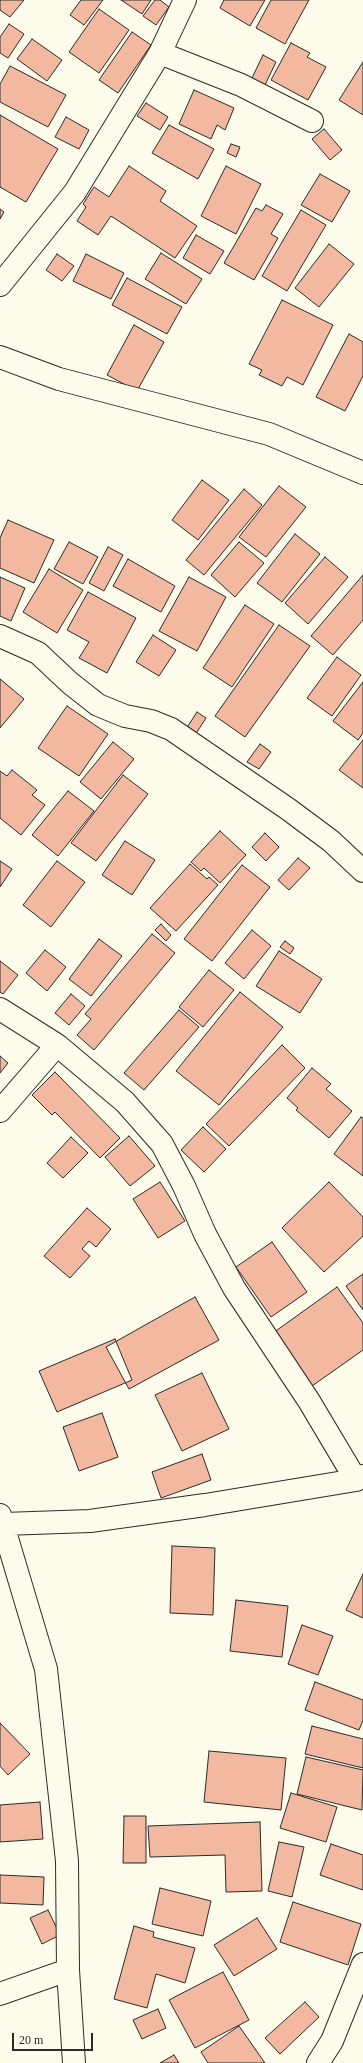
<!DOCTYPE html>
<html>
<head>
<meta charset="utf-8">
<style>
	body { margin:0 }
	#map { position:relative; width:363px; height:2063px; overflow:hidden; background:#fdfbea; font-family:"Times New Roman",serif }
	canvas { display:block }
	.scale { position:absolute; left:12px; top:2033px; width:81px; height:18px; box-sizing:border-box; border:2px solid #2b2b2b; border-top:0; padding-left:5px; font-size:12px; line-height:14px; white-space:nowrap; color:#2b2b2b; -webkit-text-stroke:3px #fdfbea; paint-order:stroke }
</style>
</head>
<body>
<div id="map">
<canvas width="363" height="2063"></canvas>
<div class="scale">20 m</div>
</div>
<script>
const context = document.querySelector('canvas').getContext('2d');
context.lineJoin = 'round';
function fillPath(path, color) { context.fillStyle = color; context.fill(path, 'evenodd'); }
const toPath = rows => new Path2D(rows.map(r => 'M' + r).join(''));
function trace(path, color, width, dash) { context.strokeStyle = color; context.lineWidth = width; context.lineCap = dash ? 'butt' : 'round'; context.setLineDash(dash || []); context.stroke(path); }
const building = toPath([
	[0,0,24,0,10,17,0,10,0,0],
	[81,0,103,0,84,25,70,15,81,0],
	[121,0,151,0,142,14,121,0],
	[155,0,160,0,169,7,156,25,143,16,155,0],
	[224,0,265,0,250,26,220,8,224,0],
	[271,0,309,0,285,44,256,28,271,0],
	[99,9,129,30,99,73,69,52,99,9],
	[9,24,24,34,8,58,0,53,0,37,9,24],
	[132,32,151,45,118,93,99,80,132,32],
	[32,39,62,60,47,81,17,59,32,39],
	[291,43,310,53,307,57,326,67,308,100,271,80,291,43],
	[263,55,276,62,265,85,252,78,263,55],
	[363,62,363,115,339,100,363,62],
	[10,66,66,95,48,127,0,102,0,84,10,66],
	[194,90,234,108,225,130,217,125,211,139,179,124,194,90],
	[146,103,168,117,160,130,137,116,146,103],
	[0,115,58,149,26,202,0,187,0,115],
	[66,117,89,130,79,149,55,137,66,117],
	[169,125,214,149,198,179,152,153,169,125],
	[324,129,342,150,330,160,312,139,324,129],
	[231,144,240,147,236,157,227,153,231,144],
	[129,166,166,191,160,201,197,226,175,258,111,216,98,235,77,221,86,207,83,204,94,187,109,197,129,166],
	[226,166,261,184,236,234,201,216,226,166],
	[320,174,350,191,332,222,301,205,320,174],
	[266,205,283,214,271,234,278,238,254,280,224,263,256,208,262,211,266,205],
	[0,209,4,212,0,219,0,209],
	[301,210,326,225,287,291,262,276,301,210],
	[196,235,224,251,210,274,183,258,196,235],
	[329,244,354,264,319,307,295,288,329,244],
	[161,253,202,279,186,304,145,279,161,253],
	[57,254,74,266,62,281,46,270,57,254],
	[86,254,124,273,111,299,73,281,86,254],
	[127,278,182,307,167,334,112,305,127,278],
	[282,300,333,325,303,385,287,377,282,386,259,375,262,370,249,364,282,300],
	[134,325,164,342,137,391,107,375,134,325],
	[349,334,363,342,363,376,345,411,316,397,349,334],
	[202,480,229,500,198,540,172,520,202,480],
	[279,486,306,507,266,557,239,537,279,486],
	[244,489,262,505,204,575,186,560,244,489],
	[8,520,54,540,34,583,0,568,0,538,8,520],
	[295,534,320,554,282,602,257,583,295,534],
	[69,542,98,557,83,584,54,569,69,542],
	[239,542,264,563,235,597,211,575,239,542],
	[108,547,123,555,104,591,89,583,108,547],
	[325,557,348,577,308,624,285,603,325,557],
	[128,559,175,586,161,612,113,586,128,559],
	[49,569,83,590,57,633,23,612,49,569],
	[363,575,363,620,333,655,311,636,363,575],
	[0,577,25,588,11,621,0,616,0,577],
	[189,577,226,597,197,651,159,631,189,577],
	[88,592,136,618,107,673,79,658,89,642,67,630,88,592],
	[245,605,274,624,232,687,203,668,245,605],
	[279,625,310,646,245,737,215,716,279,625],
	[153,635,176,650,159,676,136,662,153,635],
	[337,657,361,675,332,716,307,698,337,657],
	[0,679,24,699,0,728,0,679],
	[363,682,363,733,358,740,333,721,363,682],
	[67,706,108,734,79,776,38,748,67,706],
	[197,712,206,718,195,735,186,729,197,712],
	[363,740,363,788,339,770,363,740],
	[113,742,134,759,101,799,80,782,113,742],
	[260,744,271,752,259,769,247,762,260,744],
	[12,770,37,790,32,795,45,805,21,835,0,818,0,771,7,776,12,770],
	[123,775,148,794,96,861,71,843,123,775],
	[68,791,94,811,58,856,32,835,68,791],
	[220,831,246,855,220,883,204,868,201,871,191,862,220,831],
	[265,833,279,847,266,861,252,847,265,833],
	[125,841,155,860,132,895,102,875,125,841],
	[298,858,310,868,289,890,278,880,298,858],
	[0,861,12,869,0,887,0,861],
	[57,861,85,882,51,927,23,905,57,861],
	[190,864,207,879,209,877,218,885,176,931,150,908,190,864],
	[242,865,270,887,212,961,184,939,242,865],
	[161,924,171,935,166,941,155,930,161,924],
	[252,930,271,946,244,979,225,963,252,930],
	[152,934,175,953,94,1050,77,1035,91,1019,85,1014,152,934],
	[99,939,122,956,91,996,69,979,99,939],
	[285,941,294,948,290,954,280,947,285,941],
	[45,950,66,967,47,991,26,973,45,950],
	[279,951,322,979,300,1013,256,986,279,951],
	[0,961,18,975,3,994,0,992,0,961],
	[209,970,234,990,203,1027,179,1007,209,970],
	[240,992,283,1027,219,1105,176,1071,240,992],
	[71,994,85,1006,69,1025,55,1013,71,994],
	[179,1010,199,1027,144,1090,124,1073,179,1010],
	[282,1045,305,1068,229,1146,206,1124,282,1045],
	[0,1056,8,1063,0,1073,0,1056],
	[312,1068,331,1084,326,1089,352,1111,329,1138,296,1110,298,1108,287,1098,312,1068],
	[55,1072,120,1138,100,1158,55,1112,52,1115,32,1095,55,1072],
	[361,1117,363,1118,363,1176,334,1154,361,1117],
	[203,1127,226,1149,204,1172,181,1150,203,1127],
	[129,1136,155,1166,130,1186,105,1157,129,1136],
	[71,1137,88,1153,63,1178,47,1163,71,1137],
	[160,1182,185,1221,158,1238,133,1199,160,1182],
	[329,1182,363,1217,363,1236,324,1272,282,1228,329,1182],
	[87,1208,111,1229,96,1247,89,1241,82,1249,90,1256,70,1278,44,1256,87,1208],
	[272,1242,307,1292,271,1317,236,1267,272,1242],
	[363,1274,363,1310,346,1286,363,1274],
	[337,1287,363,1323,363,1350,312,1386,273,1333,337,1287],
	[195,1297,219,1340,129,1389,106,1347,195,1297],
	[115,1339,132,1380,57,1412,39,1371,115,1339],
	[202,1373,229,1429,182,1451,155,1395,202,1373],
	[102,1413,118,1457,79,1471,63,1427,102,1413],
	[202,1454,211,1480,161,1498,152,1472,202,1454],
	[172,1546,215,1548,213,1615,170,1613,172,1546],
	[363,1574,363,1618,346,1610,363,1574],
	[236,1600,288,1606,282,1657,230,1651,236,1600],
	[302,1625,333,1636,318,1675,288,1664,302,1625],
	[315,1682,363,1700,363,1720,359,1730,305,1710,315,1682],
	[0,1723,30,1754,8,1775,0,1766,0,1723],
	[312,1726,363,1739,363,1768,305,1754,312,1726],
	[209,1751,286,1758,281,1810,204,1802,209,1751],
	[306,1757,363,1770,362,1810,297,1794,306,1757],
	[291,1793,337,1807,326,1842,280,1828,291,1793],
	[40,1802,43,1839,0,1842,0,1805,40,1802],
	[124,1816,146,1816,146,1863,123,1863,124,1816],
	[260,1822,262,1891,226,1892,225,1855,150,1857,148,1826,260,1822],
	[279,1842,304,1847,292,1897,268,1891,279,1842],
	[331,1844,363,1855,363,1890,320,1875,331,1844],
	[0,1875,44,1877,43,1905,0,1903,0,1875],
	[160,1888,211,1901,203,1936,152,1924,160,1888],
	[293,1902,361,1924,348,1965,280,1942,293,1902],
	[48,1910,60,1935,42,1944,30,1918,48,1910],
	[257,1918,277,1949,234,1976,214,1945,257,1918],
	[134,1926,154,1932,153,1937,195,1948,185,1983,156,1974,147,2008,114,1999,134,1926],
	[223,1972,249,2020,195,2048,169,2000,223,1972],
	[305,2002,319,2017,280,2054,265,2038,305,2002],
	[158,2009,166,2028,142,2039,133,2020,158,2009],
	[239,2026,265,2063,208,2063,201,2052,239,2026],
	[174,2055,179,2063,160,2063,174,2055]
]);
const minor = toPath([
	[160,53,241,85,312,121],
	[0,285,75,192,160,53,185,0],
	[0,357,59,379,269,434,363,473],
	[0,636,38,653,70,683,98,705,125,716,151,721,171,729,288,809,331,841,363,871],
	[0,1009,57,1045,125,1102,162,1144,184,1186,205,1234,234,1288,309,1401,356,1480],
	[0,1111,57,1045],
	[0,1515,46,1669,67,1861,68,1970,74,2063],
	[4,1524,90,1521,205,1505,356,1480,363,1476],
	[0,1994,68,1970],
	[318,2063,332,2041,363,1964]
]);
fillPath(building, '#f2b8a0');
trace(building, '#2b2b2b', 1);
trace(minor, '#2b2b2b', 24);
trace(minor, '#fdfbea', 22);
</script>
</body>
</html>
